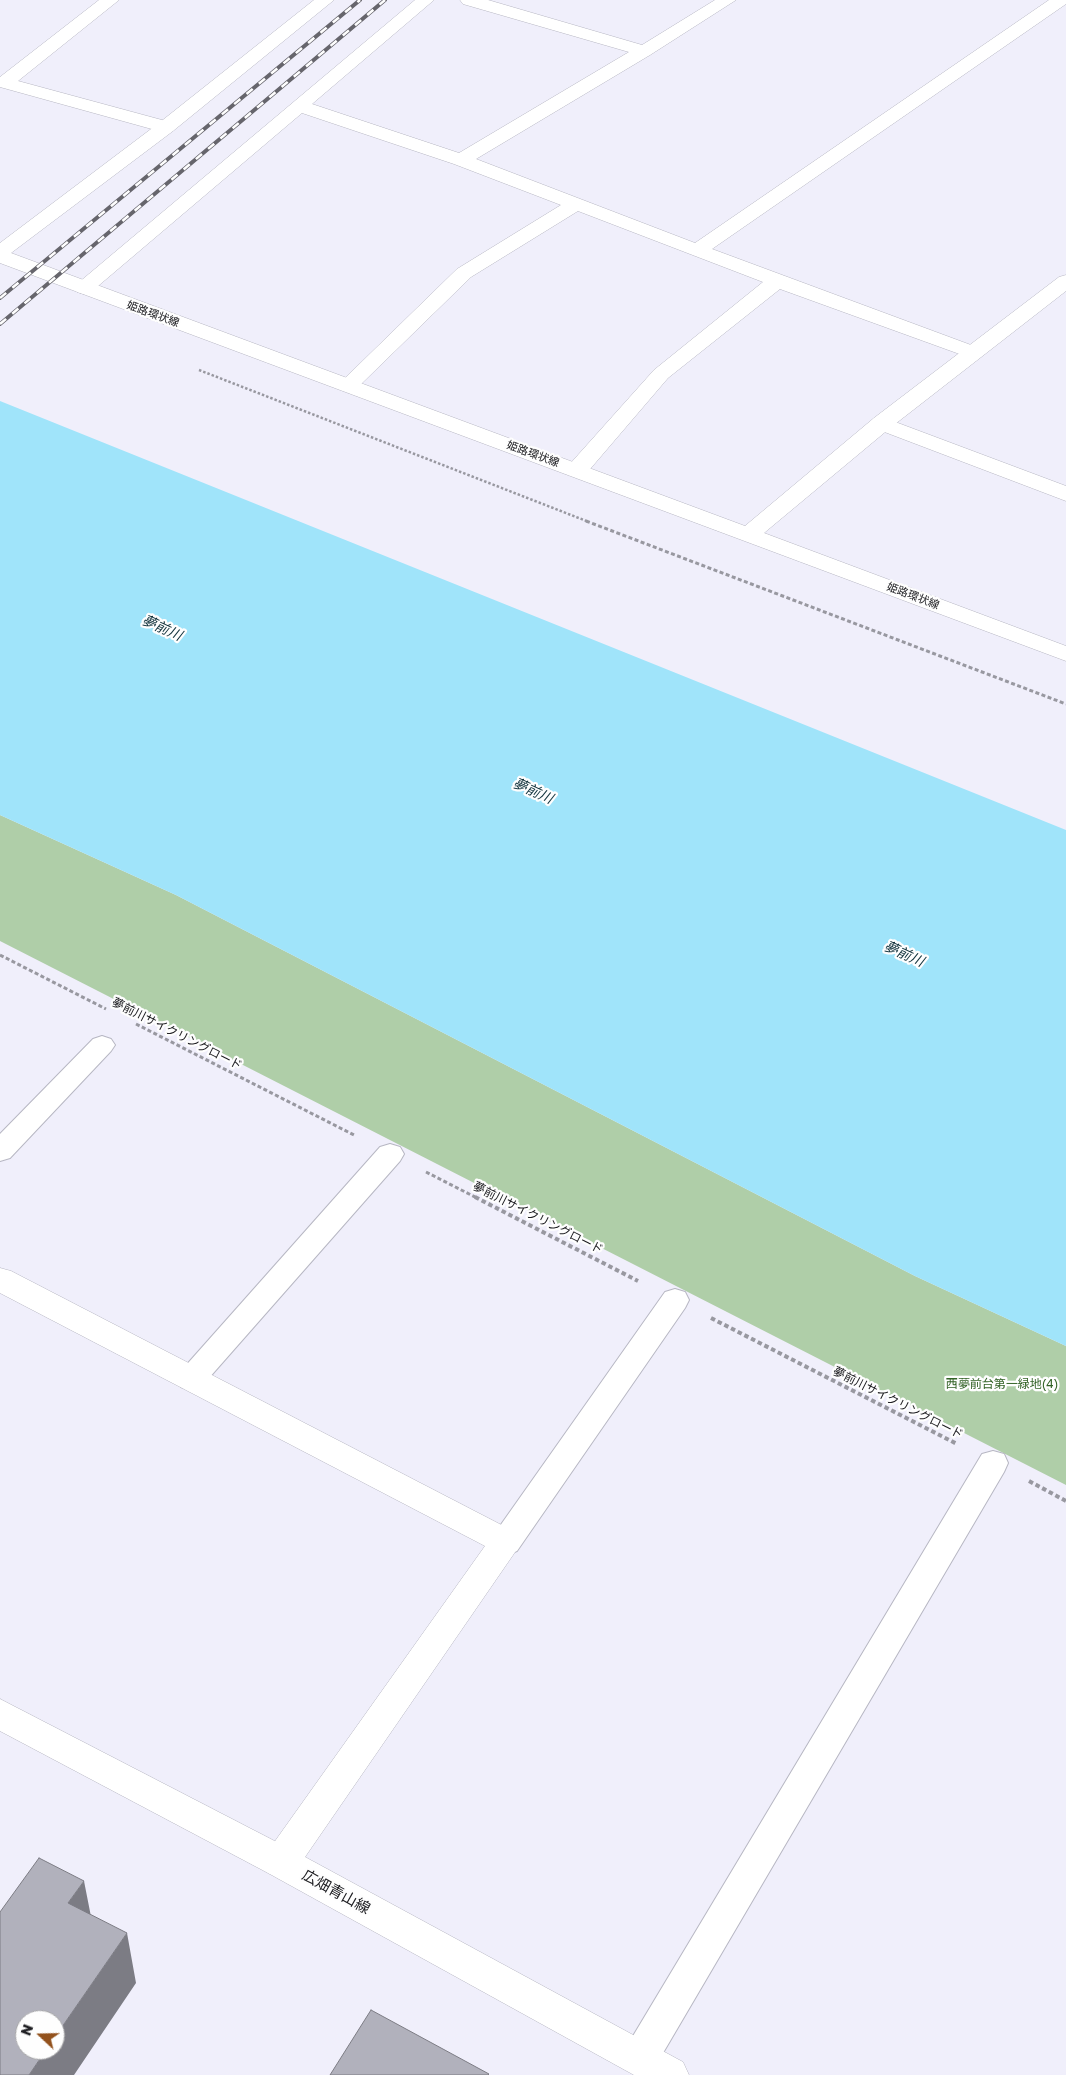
<!DOCTYPE html>
<html>
<head>
<meta charset="utf-8">
<style>
	body { margin:0 }
	#map { position:relative; width:1066px; height:2075px; overflow:hidden; background:#f0effb; font-family:"Golos Text",sans-serif }
	canvas { display:block }
	.north { position:absolute; left:15px; top:2010px; width:50px; height:50px; box-sizing:border-box; background:#fefefe; border:1px solid #a5a5a7; border-radius:50%; rotate:291deg; font-size:14px; font-weight:700; line-height:20px; text-align:center; color:#202024 }
	.north::after { content:''; display:block; margin:auto; width:18px; height:22px; background:#93521d; clip-path:polygon(50% 0,100% 100%,50% 72%,0 100%) }
</style>
</head>
<body>
<div id="map">
<canvas width="1066" height="2075"></canvas>
<div class="north">N</div>
</div>
<script>
const context = document.querySelector('canvas').getContext('2d');
context.lineJoin = 'round';
function fillPath(path, color) { context.fillStyle = color; context.fill(path, 'evenodd'); }
const toPath = rows => new Path2D(rows.map(r => 'M' + r).join(''));
function trace(path, color, width, dash) { context.strokeStyle = color; context.lineWidth = width; context.lineCap = dash ? 'butt' : 'round'; context.setLineDash(dash || []); context.stroke(path); }
function drawText(font, color, halo, rows, align = 'center') {
  context.font = font + ' "Golos Text","Noto Sans JP",sans-serif'; context.lineWidth = 4.5; context.setLineDash([]); context.textBaseline = 'middle'; context.strokeStyle = halo; context.fillStyle = color; for (const [text, x, y, turn = 0] of rows) {
    context.save(); context.translate(x, y); context.rotate((+turn || 0) * Math.PI / 180); context.textAlign = isNaN(turn) ? turn : align; if (halo) context.strokeText(text, 0, 0); context.fillText(text, 0, 0); context.restore();
  }
}
const green = toPath([
	[0,815,176,895,915,1276,1066,1346,1066,1485,0,941]
]);
const water = toPath([
	[0,401,1066,830,1066,1346,915,1276,176,895,0,815]
]);
const pathFar2 = toPath([
	[199,370,589,522]
]);
const pathFar1 = toPath([
	[586,521,1066,704],
	[0,955,106,1009],
	[136,1024,354,1135],
	[426,1172,477,1198]
]);
const path = toPath([
	[475,1197,638,1281],
	[711,1318,957,1444],
	[1029,1481,1066,1501]
]);
const lane = toPath([
	[102,1036,111,1039,115,1045,111,1051,10,1158,0,1161,0,1134,93,1039,102,1036],
	[390,1144,400,1147,404,1154,400,1161,201,1387,191,1390,181,1387,176,1379,181,1371,380,1147,390,1144],
	[675,1289,685,1292,689,1300,685,1308,517,1551,506,1555,495,1551,491,1542,495,1533,665,1292,675,1289],
	[993,1451,1004,1454,1008,1463,1004,1472,653,2070,640,2075,627,2070,622,2058,627,2046,982,1454,993,1451]
]);
const street = toPath([
	[99,0,119,0,18,81,173,123,175,127,173,131,159,131,0,87,0,77,99,0],
	[415,0,434,0,312,104,459,153,629,52,463,4,460,0,488,0,642,45,715,0,736,0,650,55,476,159,695,243,1049,0,1066,0,1066,4,712,249,979,348,982,352,979,356,972,358,965,356,780,289,668,378,585,475,577,477,569,475,566,470,569,465,654,370,763,282,578,211,471,277,355,390,348,392,341,390,337,386,341,382,457,269,561,205,454,164,302,113,91,292,84,294,77,292,74,288,77,284,415,0],
	[882,417,1066,486,1066,501,874,428,871,423,874,418,882,417],
	[0,1268,11,1271,517,1533,522,1542,294,1873,281,1878,268,1873,263,1862,268,1851,485,1546,0,1293,0,1268]
]);
const secondary = toPath([
	[314,0,334,0,173,131,11,253,745,526,874,418,1059,277,1066,275,1066,291,890,428,764,533,1066,646,1066,661,0,263,0,243,159,123,314,0],
	[0,1699,294,1851,683,2062,689,2075,634,2075,268,1873,0,1731,0,1699]
]);
const rail = toPath([
	[0,298,360,0],
	[0,324,385,0]
]);
const shadedWall = toPath([
	[84,1881,94,1932,68,1903],
	[127,1933,136,1983,74,2075,29,2075,46,2050,55,2050,55,2037]
]);
const building = toPath([
	[39,1858,84,1881,68,1903,127,1933,55,2037,55,2020,25,2020,25,2050,46,2050,29,2075,0,2075,0,1912,39,1858],
	[371,2010,489,2074,488,2075,330,2075,371,2010]
]);
const farStreetnames = [
	["姫路環状線",153,314,20],
	["姫路環状線",533,454,20],
	["姫路環状線",913,596,21]
];
const streetNames = [
	["夢前川サイクリングロード",177,1034,27],
	["夢前川サイクリングロード",538,1218,27],
	["夢前川サイクリングロード",898,1403,27]
];
const parkNames = [
	["西夢前台第一緑地(4)",1002,1384]
];
const waterNames = [
	["夢前川",162,628,24],
	["夢前川",533,791,24],
	["夢前川",904,954,24]
];
const nearStreetnames = [
	["広畑青山線",336,1892,29]
];
fillPath(green, '#afcea8');
fillPath(water, '#a0e4fa');
trace(lane, '#b7b7c3', 2);
trace(street, '#b7b7c3', 1);
trace(secondary, '#b7b7c3', 1);
trace(pathFar2, '#9898a0', 2.5, [2.5, 2]);
trace(pathFar1, '#9898a0', 3, [4, 2.5]);
trace(path, '#9898a0', 4, [4.5, 3]);
fillPath(lane, '#fff');
fillPath(street, '#fff');
fillPath(secondary, '#fff');
trace(rail, '#66656c', 4);
trace(rail, '#fefefe', 2.5, [8]);
fillPath(shadedWall, '#7c7c84');
fillPath(building, '#b1b1bc');
trace(building, '#7c7c84', 1);
drawText('11px', '#202024', '#fefefe', farStreetnames);
drawText('12px', '#202024', '#fefefe', streetNames);
drawText('12px', '#326226', '#fefefe', parkNames);
drawText('italic 14px', '#0f303a', '#fefefe', waterNames);
drawText('15px', '#202024', '#fefefe', nearStreetnames);
</script>
</body>
</html>
